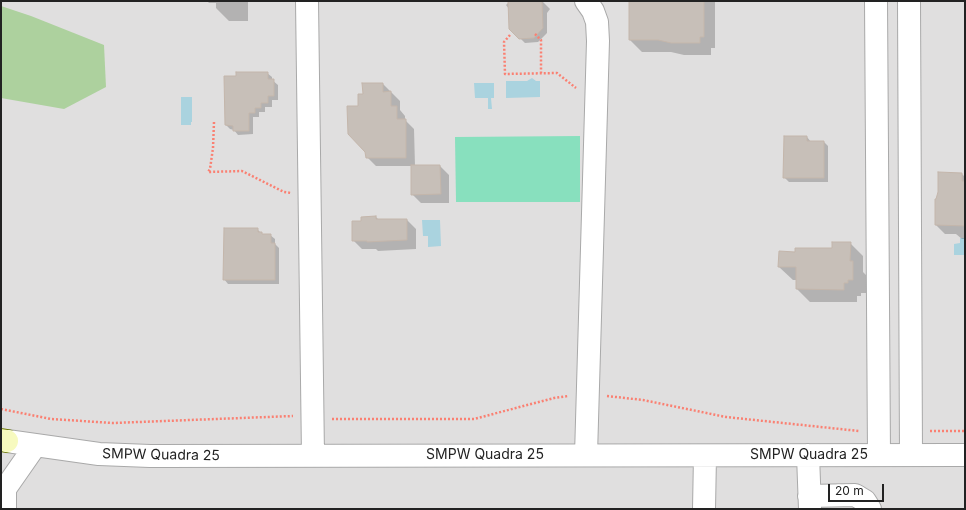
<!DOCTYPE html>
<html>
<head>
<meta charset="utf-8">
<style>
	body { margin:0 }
	#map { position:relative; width:966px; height:510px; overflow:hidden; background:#f2efe9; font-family:Inter,sans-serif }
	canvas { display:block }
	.frame { position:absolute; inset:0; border:2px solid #222; pointer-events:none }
	.scale { position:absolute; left:828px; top:484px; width:56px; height:18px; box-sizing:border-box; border:2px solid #222; border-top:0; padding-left:5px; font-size:12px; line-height:14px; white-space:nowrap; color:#222; -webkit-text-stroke:3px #fff; paint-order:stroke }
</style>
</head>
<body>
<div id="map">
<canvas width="966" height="510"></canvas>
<div class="frame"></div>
<div class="scale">20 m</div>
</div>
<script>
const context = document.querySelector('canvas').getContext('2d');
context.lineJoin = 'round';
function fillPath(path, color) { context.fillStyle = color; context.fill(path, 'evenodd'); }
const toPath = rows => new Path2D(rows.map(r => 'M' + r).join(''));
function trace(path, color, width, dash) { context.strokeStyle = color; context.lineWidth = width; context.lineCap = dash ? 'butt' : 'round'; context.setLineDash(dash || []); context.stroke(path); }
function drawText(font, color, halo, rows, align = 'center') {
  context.font = font + ' Inter,sans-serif'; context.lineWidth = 3.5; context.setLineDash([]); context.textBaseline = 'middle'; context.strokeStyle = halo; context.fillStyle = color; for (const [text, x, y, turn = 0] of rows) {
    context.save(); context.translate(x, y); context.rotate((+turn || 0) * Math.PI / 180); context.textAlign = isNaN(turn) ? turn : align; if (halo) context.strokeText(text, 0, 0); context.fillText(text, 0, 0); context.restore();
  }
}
const residential = toPath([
	[1,1,965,1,965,509,1,509]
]);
const forest = toPath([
	[1,6,31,16,104,45,106,87,64,109,1,98]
]);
const pitch = toPath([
	[580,136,580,202,456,202,455,137]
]);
const water = toPath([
	[532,78,536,81,540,81,540,97,506,98,506,81,527,81],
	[474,83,494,83,494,98,491,98,492,109,488,109,488,98,475,98],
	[181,97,192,97,192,122,191,122,191,125,181,125],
	[422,220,440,220,441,246,428,247,428,236,423,236],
	[960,238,965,238,965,255,954,255,954,244,960,243]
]);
const shadow = toPath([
	[207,1,248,1,248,21,229,21,216,8,216,3,209,3],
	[510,1,542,1,550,9,547,13,547,33,538,42,525,43,510,28,509,9,506,5],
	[630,1,715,1,715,48,711,48,711,55,684,55,671,52,642,52,630,40],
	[267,73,272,77,272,80,278,85,278,100,272,100,272,107,265,107,265,112,259,112,259,117,253,117,253,134,238,135,234,130,230,129,226,125],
	[383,84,400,101,400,110,405,116,405,120,414,129,415,166,440,166,449,175,449,203,421,203,412,194,412,166,376,166,367,157,359,107,364,95],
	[807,137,811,142,824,142,828,146,828,182,789,182,784,177],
	[962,174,965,177,965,239,962,239,956,234,945,234,936,225],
	[376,217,379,220,407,220,416,229,416,249,378,251,376,249,362,249,353,240,362,222,362,218],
	[257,229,263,235,270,235,275,239,275,244,279,248,279,284,228,284,224,279],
	[850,243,863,256,863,272,866,275,866,293,861,293,861,296,857,296,857,302,810,302,797,289,797,280,793,280,779,267,796,253,833,248]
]);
const building = toPath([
	[508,1,542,1,543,28,534,38,519,39,509,29,508,1],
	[629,1,704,1,704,37,700,37,700,43,671,43,658,40,629,40,629,1],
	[236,72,268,72,268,79,274,79,274,96,268,96,268,103,261,103,261,108,255,108,255,113,249,113,249,131,233,131,233,126,225,125,224,76,236,76,236,72],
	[362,83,383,83,383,92,391,91,391,106,397,106,397,119,406,119,406,158,366,158,365,152,348,134,347,106,358,106,358,94,363,94,362,83],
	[784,136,807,136,807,141,824,141,824,178,783,178,784,136],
	[411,165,440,165,441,194,411,195,411,165],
	[938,172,962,173,962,181,965,181,965,226,935,225,935,199,936,199,938,192,938,172],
	[376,216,376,219,407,219,407,240,367,242,367,241,352,241,352,221,361,221,361,217,376,216],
	[224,228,258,228,258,232,262,232,262,234,271,234,271,243,275,243,275,280,223,280,224,228],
	[832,242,851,242,850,261,853,261,853,280,848,280,848,283,844,283,844,290,796,289,796,267,778,267,779,251,795,252,795,248,832,248,832,242]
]);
const path = toPath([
	[535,34,541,40,541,73],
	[510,35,504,42,505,74,557,73,576,88],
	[214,122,213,148,210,169,208,172,242,171,284,192,291,193],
	[607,396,643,400,726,417,859,431],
	[1,409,51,419,113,423,293,416],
	[332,419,474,419,554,398,568,396],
	[930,431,965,431]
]);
const street = toPath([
	[307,1,313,456],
	[586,1,593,11,597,22,598,41,586,455],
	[876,1,879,455],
	[909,1,911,455],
	[7,441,99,454,150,456,965,455],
	[808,455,810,509],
	[809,496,855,495,865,501,870,509],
	[5,509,5,489,35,446],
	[704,509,705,456]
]);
const secondary = toPath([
	[1,440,7,441]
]);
const streetNames = [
	["SMPW Quadra 25",161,455,1],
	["SMPW Quadra 25",485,455],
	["SMPW Quadra 25",809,455]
];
fillPath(residential, '#e0dfdf');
fillPath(forest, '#add19e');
fillPath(pitch, '#88e0be');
fillPath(water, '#aad3df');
fillPath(shadow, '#0003');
fillPath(building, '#c7bfb8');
trace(building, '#c4b6ab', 1);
trace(street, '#a9a9a9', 24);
trace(secondary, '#707d05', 24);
trace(path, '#fa8072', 2.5, [2, 2]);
trace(street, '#fff', 22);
trace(secondary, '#f7fabf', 22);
drawText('14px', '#222', '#fff', streetNames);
</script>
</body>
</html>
